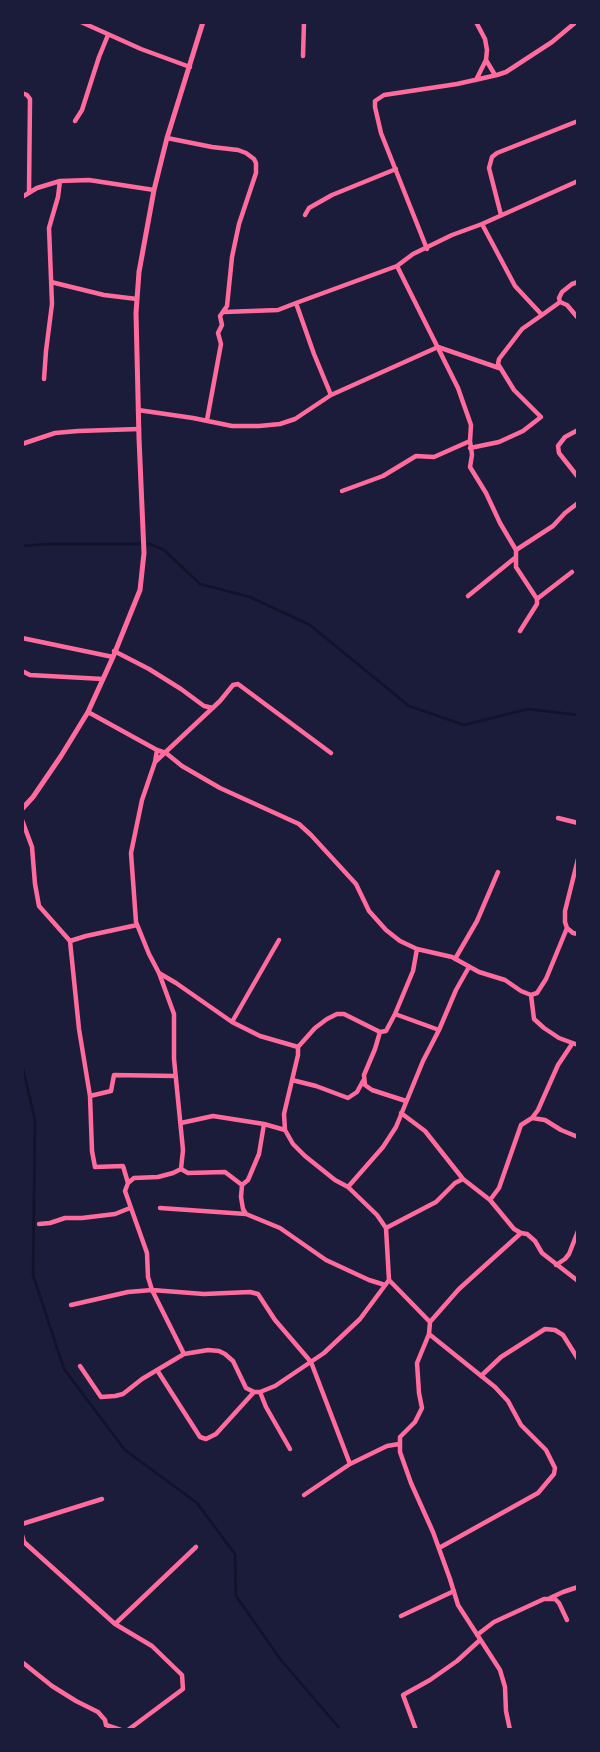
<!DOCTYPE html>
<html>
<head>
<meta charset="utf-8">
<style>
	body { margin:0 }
	#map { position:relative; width:600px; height:1752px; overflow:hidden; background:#1b1b3a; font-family:"Fira Sans Condensed",sans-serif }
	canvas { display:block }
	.frame { position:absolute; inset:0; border:24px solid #1b1b3a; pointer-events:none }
</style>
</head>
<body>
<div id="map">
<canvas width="600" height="1752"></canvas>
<div class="frame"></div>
</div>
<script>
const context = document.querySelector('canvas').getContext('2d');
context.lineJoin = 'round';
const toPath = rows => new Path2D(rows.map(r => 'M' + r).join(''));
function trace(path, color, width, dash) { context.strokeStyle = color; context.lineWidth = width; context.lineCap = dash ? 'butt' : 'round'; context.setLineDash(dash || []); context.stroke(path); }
const stream = toPath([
	[22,546,48,544,150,544,164,550,200,584,250,597,310,625,409,706,464,725,528,709,578,715],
	[22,1064,35,1120,33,1275,64,1369,125,1450,197,1503,235,1554,236,1596,281,1660,341,1730]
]);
const minor = toPath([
	[81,22,141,49,190,67],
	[303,56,304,22],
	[486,60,495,75],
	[476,80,486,60,487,50,485,39,476,22],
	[22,93,27,95,30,99,29,192],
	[75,121,82,110,99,57,108,35],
	[167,138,212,147,238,150,246,153,254,159,256,163,256,173,239,224,232,257,227,306,220,316,222,325,218,333,221,344,207,420],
	[22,197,37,188,60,181,89,180,154,190],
	[305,215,309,208,332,195,396,169],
	[501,215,489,168,492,157,497,153,578,121],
	[482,224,515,286,542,315,560,302,567,305,578,318],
	[427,249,381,133,375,107,375,101,384,95,457,84,497,75,506,72,552,42,576,22],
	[397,266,458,388,471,425,470,441,472,455,470,467,486,493,500,523,516,550,516,567,537,599,537,604,520,631],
	[51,282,104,295,137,299],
	[560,302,559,298,562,292,572,284,578,282],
	[296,303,314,354,331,395],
	[224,312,278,310,296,303,397,266,413,254,452,235,482,224,578,181],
	[44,379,46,351,52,304,49,228,58,197,60,181],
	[138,410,193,418,232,426,259,426,280,424,295,419,331,395,438,347,499,368],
	[578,430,565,437,558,446,559,453,578,477],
	[22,444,55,433,78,431,139,429],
	[470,448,499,442,523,431,541,417,514,390,498,364,499,359,522,329,542,315],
	[342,491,383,476,416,456,434,457,470,441],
	[516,550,553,526,565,513,578,503],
	[468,596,516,557],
	[537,599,572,572],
	[22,638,113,657],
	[114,651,149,669,181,689,204,706,213,708],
	[22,671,30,675,103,679],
	[88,712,157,750,166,753,182,766,220,788,299,824,311,835,356,884,369,911,386,930,400,941,417,949,452,957,479,972,505,980,521,991,531,995,534,1019,544,1028,559,1038,578,1045],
	[157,750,155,762,142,800,131,853,136,922,149,954,159,973,174,1014,174,1059,183,1150,181,1169],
	[155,762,220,701,233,685,238,684,331,753],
	[558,818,578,823],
	[22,820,32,847,35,884,39,906,70,941,86,936,137,925],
	[578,859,565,911,565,922,567,928,573,933,578,934],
	[70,941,79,1029,90,1096],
	[417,949,413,971,395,1014,386,1031,380,1032,344,1014,337,1014,327,1019,315,1028,298,1047,298,1055,284,1114,285,1130,293,1144,305,1156,335,1180,348,1187,377,1215,386,1228,389,1280,430,1322,429,1334,417,1363,419,1393,422,1408,415,1422,400,1437,400,1452,411,1483,433,1532,450,1579,458,1605,500,1670,505,1687,506,1711,510,1730],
	[455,959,477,921,498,872],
	[159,973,176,983,232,1022,260,1036,298,1047],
	[531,995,537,993,546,979,567,928],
	[395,1014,439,1030],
	[232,1022,279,940],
	[380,1032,375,1049,364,1075,365,1085,372,1090,406,1101],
	[292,1080,316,1086,348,1098,357,1092,363,1081],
	[401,1113,425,1131,463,1179,490,1200,514,1229,521,1233,527,1234,535,1241,542,1253,578,1281],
	[532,1118,545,1120,561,1130,578,1137],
	[181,1123,213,1116,264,1124,285,1130],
	[264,1124,259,1154,248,1180,242,1185,241,1197,243,1209,246,1214,280,1228,326,1260,369,1280,385,1285],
	[128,1183,123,1166,95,1167,92,1151,90,1096,111,1091,114,1075,175,1076],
	[348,1187,383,1147,396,1127,423,1061,439,1030,456,990,469,967],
	[490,1200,499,1188,521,1125,532,1118,538,1110,558,1065,572,1044],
	[160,1208,246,1214],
	[39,1224,50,1223,65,1218,82,1218,115,1214,130,1208],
	[386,1228,436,1202,455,1183,463,1179],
	[556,1265,565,1259,569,1254,578,1231],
	[71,1305,128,1292,152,1290,204,1294,250,1292,258,1294,275,1320,311,1362,350,1464],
	[430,1322,459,1289,521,1233],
	[429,1334,495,1387,508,1401,521,1425,546,1450,555,1468,554,1474,538,1493,439,1548],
	[184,1354,152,1290,148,1277,147,1253,125,1191,128,1183,134,1178,158,1177,173,1173,181,1169,188,1173,225,1172,242,1185],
	[80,1366,101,1397,115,1396,123,1394,142,1379,184,1354,208,1350,219,1351,225,1354,233,1361,246,1388,254,1392,260,1392,275,1386,324,1353,360,1319,389,1280],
	[157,1370,200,1437,206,1439,216,1434,254,1392],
	[481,1376,501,1357,545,1329,555,1330,563,1335,578,1359],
	[260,1392,266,1407,290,1449],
	[304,1495,350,1464,387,1446,399,1444],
	[22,1524,102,1499],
	[22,1535,24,1542,115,1624,152,1646,182,1675,183,1689,128,1730],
	[550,1598,563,1592,578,1587],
	[401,1616,454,1591],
	[115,1624,196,1547],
	[477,1635,494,1622,544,1599,555,1599,559,1603,567,1620],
	[22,1662,52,1686,76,1701,98,1712,105,1720,106,1725],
	[106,1725,121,1730],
	[416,1730,403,1695,430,1680,457,1661,480,1640]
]);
const tertiary = toPath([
	[22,809,33,797,61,756,88,712,113,657,140,590,144,553,139,438,136,313,139,272,154,190,167,138,203,22]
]);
trace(stream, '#12122b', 2.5);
trace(minor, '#ff6b9d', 4.5);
trace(tertiary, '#ff6b9d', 5);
</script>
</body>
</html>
